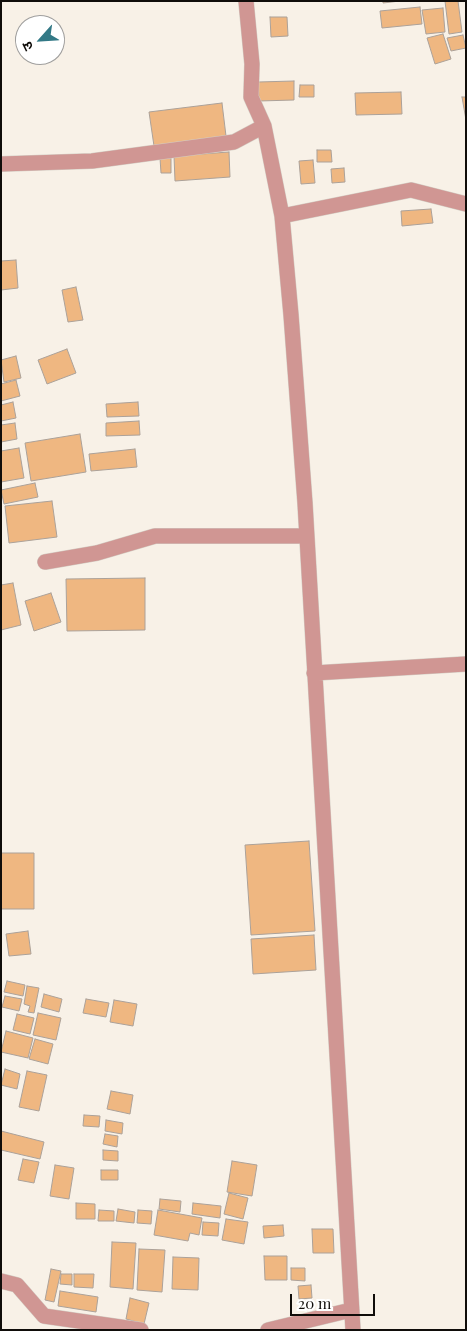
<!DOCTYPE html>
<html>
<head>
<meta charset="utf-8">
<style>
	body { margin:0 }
	#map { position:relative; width:467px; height:1331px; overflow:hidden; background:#f8f1e7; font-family:"Playfair Display","Noto Sans Devanagari",serif }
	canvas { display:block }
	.frame { position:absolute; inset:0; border:2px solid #100d0a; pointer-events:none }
	.north { position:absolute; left:15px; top:15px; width:50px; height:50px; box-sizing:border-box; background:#fff; border:1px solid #9f9e9d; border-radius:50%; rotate:244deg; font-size:14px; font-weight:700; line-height:20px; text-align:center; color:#100d0a }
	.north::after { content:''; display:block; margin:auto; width:18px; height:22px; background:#337986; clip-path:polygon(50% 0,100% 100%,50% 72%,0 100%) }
	.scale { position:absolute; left:290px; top:1294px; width:85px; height:22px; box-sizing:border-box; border:2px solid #100d0a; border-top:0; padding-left:6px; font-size:15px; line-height:18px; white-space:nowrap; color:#100d0a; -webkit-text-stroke:4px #fff; paint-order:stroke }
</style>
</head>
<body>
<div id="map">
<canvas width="467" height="1331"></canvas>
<div class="frame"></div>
<div class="north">उ</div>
<div class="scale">20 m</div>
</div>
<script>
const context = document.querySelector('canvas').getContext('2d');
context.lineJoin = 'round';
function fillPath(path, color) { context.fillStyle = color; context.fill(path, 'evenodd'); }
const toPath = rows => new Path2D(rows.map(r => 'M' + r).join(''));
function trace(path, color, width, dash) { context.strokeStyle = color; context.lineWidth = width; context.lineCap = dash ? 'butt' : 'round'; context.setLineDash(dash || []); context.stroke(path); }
const building = toPath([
	[383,1,400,1,383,3,383,1],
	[445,1,458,1,462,32,449,34,445,1],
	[420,7,422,24,382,28,380,11,420,7],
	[443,8,445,32,426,34,422,10,443,8],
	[270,17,287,17,288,36,271,37,270,17],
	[443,34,451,59,435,64,427,38,443,34],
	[463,35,466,48,451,51,447,38,463,35],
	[294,81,294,100,259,101,258,82,294,81],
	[300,85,314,85,314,97,299,97,300,85],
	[401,92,402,114,356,115,355,93,401,92],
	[462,97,466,97,466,120,462,97],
	[222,103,226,136,154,146,149,112,222,103],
	[317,150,331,150,332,162,317,162,317,150],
	[229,152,230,177,175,181,174,156,229,152],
	[160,158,171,158,171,173,161,173,160,158],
	[313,160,315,183,301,184,299,161,313,160],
	[344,168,345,182,332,183,331,169,344,168],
	[431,209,433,223,402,226,401,211,431,209],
	[16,260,18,288,1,290,1,261,16,260],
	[76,287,83,320,68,322,62,290,76,287],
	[67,349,76,373,47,384,38,360,67,349],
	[16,356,21,378,4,382,1,360,16,356],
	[16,380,20,396,1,401,1,384,16,380],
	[13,402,16,418,1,421,1,405,13,402],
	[138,402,139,416,107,417,106,404,138,402],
	[139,421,140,435,106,436,106,423,139,421],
	[15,423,17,439,1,442,1,425,15,423],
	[80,434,86,472,31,481,25,443,80,434],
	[19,448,24,478,1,482,1,451,19,448],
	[135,449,137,467,91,471,89,454,135,449],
	[35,483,38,497,4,504,1,490,35,483],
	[52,501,57,537,9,543,5,506,52,501],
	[145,578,145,630,67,631,66,579,145,578],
	[13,583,21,625,1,630,1,585,13,583],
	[51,593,61,622,34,631,25,601,51,593],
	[309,841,315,931,251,935,245,845,309,841],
	[1,853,34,853,34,909,1,909,1,853],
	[28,931,31,954,9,956,6,934,28,931],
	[314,935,316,970,253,974,251,939,314,935],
	[7,981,25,985,23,996,4,992,7,981],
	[27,986,39,988,34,1013,28,1012,30,1006,24,1004,27,986],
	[44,994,62,999,59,1012,41,1007,44,994],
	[5,996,22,999,19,1011,2,1007,5,996],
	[86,999,109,1003,106,1017,83,1013,86,999],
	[114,1000,137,1004,133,1026,110,1022,114,1000],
	[38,1013,61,1018,56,1040,33,1035,38,1013],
	[17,1014,34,1018,30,1034,13,1030,17,1014],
	[6,1031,33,1038,28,1058,1,1052,6,1031],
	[35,1039,53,1044,48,1064,29,1059,35,1039],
	[5,1069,20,1074,17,1089,1,1085,5,1069],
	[27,1071,47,1075,39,1111,19,1107,27,1071],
	[111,1091,133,1095,130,1114,107,1109,111,1091],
	[84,1115,100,1116,99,1127,83,1126,84,1115],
	[106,1120,123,1123,122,1134,105,1131,106,1120],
	[1,1131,44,1142,40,1159,1,1150,1,1131],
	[105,1134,118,1136,117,1147,103,1144,105,1134],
	[103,1150,118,1151,118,1161,103,1160,103,1150],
	[23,1159,39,1162,34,1183,18,1180,23,1159],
	[232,1161,257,1165,252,1196,227,1192,232,1161],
	[55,1165,74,1168,69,1199,50,1196,55,1165],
	[101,1170,118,1170,118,1180,101,1180,101,1170],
	[229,1193,248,1198,243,1219,224,1214,229,1193],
	[160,1199,181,1201,180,1212,159,1209,160,1199],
	[76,1203,95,1204,95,1219,76,1219,76,1203],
	[193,1203,221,1206,220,1218,192,1214,193,1203],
	[118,1209,135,1212,134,1223,116,1221,118,1209],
	[99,1210,114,1211,114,1221,98,1221,99,1210],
	[138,1210,152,1211,151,1224,137,1223,138,1210],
	[158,1210,202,1218,199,1235,190,1233,188,1241,154,1235,158,1210],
	[226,1219,248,1222,244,1244,222,1240,226,1219],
	[203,1222,219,1223,218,1236,202,1235,203,1222],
	[283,1225,284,1236,264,1238,263,1226,283,1225],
	[312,1229,333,1229,334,1253,313,1253,312,1229],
	[112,1242,136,1243,133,1289,110,1287,112,1242],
	[139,1249,165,1250,162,1292,137,1290,139,1249],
	[264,1256,287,1256,287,1280,265,1280,264,1256],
	[173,1257,199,1258,198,1290,172,1289,173,1257],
	[291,1268,305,1268,305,1281,291,1280,291,1268],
	[51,1269,61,1271,54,1302,45,1300,51,1269],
	[61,1274,72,1274,72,1285,60,1284,61,1274],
	[74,1274,94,1274,93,1288,74,1287,74,1274],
	[311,1285,312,1298,299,1299,298,1286,311,1285],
	[60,1291,98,1297,96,1312,58,1306,60,1291],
	[130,1298,149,1303,144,1324,126,1319,130,1298]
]);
const minor = toPath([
	[246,1,252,64,251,97,264,126,282,216,291,315,305,503,353,1330],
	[1,164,92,161,234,142,264,126],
	[282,216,411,190,466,204],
	[45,562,97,553,155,536,306,536],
	[314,673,466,664],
	[1,1281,17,1285,44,1316,141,1330],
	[268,1330,351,1310]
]);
fillPath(building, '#efb781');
trace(building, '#aba199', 1);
trace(minor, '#d3cdc4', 16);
trace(minor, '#d09693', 15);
</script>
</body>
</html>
